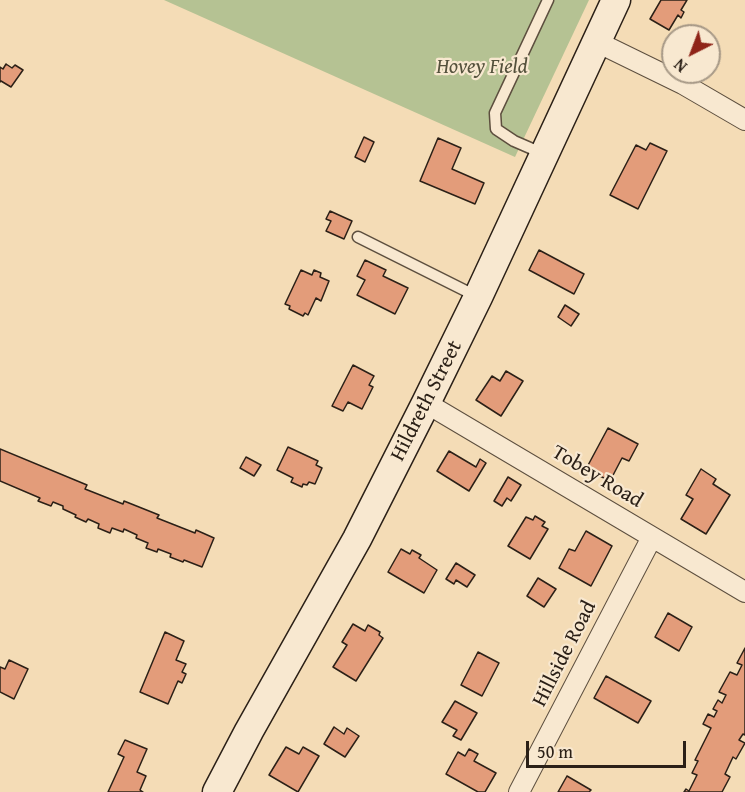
<!DOCTYPE html>
<html>
<head>
<meta charset="utf-8">
<style>
	body { margin:0 }
	#map { position:relative; width:745px; height:792px; overflow:hidden; background:#f4dcb6; font-family:"Gentium Book Plus",serif }
	canvas { display:block }
	.north { position:absolute; left:661px; top:24px; width:60px; height:60px; box-sizing:border-box; background:#f8e8d0; border:2px solid #a69886; border-radius:50%; rotate:222deg; font-size:16px; font-weight:700; line-height:24px; text-align:center; color:#2b2017 }
	.north::after { content:''; display:block; margin:auto; width:21px; height:27px; background:#8f2418; clip-path:polygon(50% 0,100% 100%,50% 72%,0 100%) }
	.scale { position:absolute; left:526px; top:741px; width:160px; height:27px; box-sizing:border-box; border:3px solid #2b2017; border-top:0; padding-left:8px; font-size:18px; line-height:21px; white-space:nowrap; color:#2b2017; -webkit-text-stroke:4px #f8e8d0; paint-order:stroke }
</style>
</head>
<body>
<div id="map">
<canvas width="745" height="792"></canvas>
<div class="north">N</div>
<div class="scale">50 m</div>
</div>
<script>
const context = document.querySelector('canvas').getContext('2d');
context.lineJoin = 'round';
function fillPath(path, color) { context.fillStyle = color; context.fill(path, 'evenodd'); }
const toPath = rows => new Path2D(rows.map(r => 'M' + r).join(''));
function trace(path, color, width, dash) { context.strokeStyle = color; context.lineWidth = width; context.lineCap = dash ? 'butt' : 'round'; context.setLineDash(dash || []); context.stroke(path); }
function drawText(font, color, halo, rows, align = 'center') {
  context.font = font + ' "Gentium Book Plus",serif'; context.lineWidth = 4.5; context.setLineDash([]); context.textBaseline = 'middle'; context.strokeStyle = halo; context.fillStyle = color; for (const [text, x, y, turn = 0] of rows) {
    context.save(); context.translate(x, y); context.rotate((+turn || 0) * Math.PI / 180); context.textAlign = isNaN(turn) ? turn : align; if (halo) context.strokeText(text, 0, 0); context.fillText(text, 0, 0); context.restore();
  }
}
const green = toPath([
	[164,0,589,0,515,157]
]);
const building = toPath([
	[661,0,687,0,681,10,684,12,681,18,678,15,669,30,650,19,661,0],
	[6,64,12,68,15,65,23,70,11,87,1,81,0,82,0,67,3,69,6,64],
	[364,137,374,142,365,162,355,157,364,137],
	[438,138,461,148,452,169,484,183,475,204,420,181,438,138],
	[650,143,667,151,638,209,610,195,636,145,646,150,650,143],
	[330,211,352,221,344,239,326,231,331,221,326,219,330,211],
	[539,250,584,274,574,294,529,270,539,250],
	[365,260,386,270,383,276,408,288,395,314,357,295,365,280,357,276,365,260],
	[301,270,312,275,314,270,321,273,320,277,329,281,321,301,316,298,308,315,305,313,303,316,289,309,290,306,285,304,301,270],
	[565,305,579,314,571,326,558,317,565,305],
	[353,365,374,376,369,385,373,387,362,409,348,402,343,411,332,406,353,365],
	[506,371,523,381,501,416,476,400,492,376,500,381,506,371],
	[608,428,638,444,629,461,622,458,610,481,586,469,608,428],
	[288,447,318,461,316,465,322,468,315,484,309,482,307,485,303,484,302,487,291,482,293,478,277,470,288,447],
	[0,449,87,485,85,489,123,504,124,501,159,515,157,518,195,533,196,530,214,538,202,567,184,560,183,562,170,557,171,554,158,549,157,552,146,548,148,543,136,538,137,535,124,529,123,532,112,528,110,533,98,528,99,524,88,519,86,522,75,517,76,515,63,509,63,506,53,502,51,506,38,501,40,498,0,481,0,449],
	[449,451,476,467,480,459,486,463,469,491,437,471,449,451],
	[246,457,261,465,254,476,240,468,246,457],
	[701,469,716,479,713,484,730,495,706,534,681,519,693,499,686,495,701,469],
	[508,477,521,485,511,501,507,498,502,506,494,501,508,477],
	[535,516,545,522,542,526,548,529,530,559,508,546,526,517,533,520,535,516],
	[586,531,612,546,591,586,559,568,569,549,575,551,586,531],
	[401,549,410,554,412,550,421,555,419,558,437,570,424,593,388,572,401,549],
	[456,563,475,575,467,587,456,580,454,584,446,579,456,563],
	[538,578,556,589,544,607,527,596,538,578],
	[668,613,692,627,679,651,655,637,668,613],
	[353,624,365,631,368,625,380,632,379,635,383,638,356,681,333,667,347,645,342,642,353,624],
	[165,632,184,641,176,660,186,664,182,672,186,674,182,683,178,681,168,704,140,692,165,632],
	[745,648,745,735,743,734,739,740,745,743,736,759,733,757,725,774,730,777,722,792,684,792,686,789,689,791,697,775,692,773,698,761,695,760,711,728,703,724,708,714,714,717,717,711,713,709,718,700,722,703,726,695,719,692,730,672,737,675,742,665,737,663,745,648],
	[478,652,499,663,482,696,461,685,478,652],
	[9,660,28,669,14,699,0,692,0,667,5,669,9,660],
	[606,676,651,701,638,723,594,698,606,676],
	[455,701,477,713,461,740,453,736,457,730,442,722,455,701],
	[334,727,344,734,347,728,359,736,345,757,324,744,334,727],
	[125,740,147,749,137,772,146,776,140,790,143,792,108,792,124,757,118,754,125,740],
	[286,747,299,754,303,747,319,756,298,792,269,775,286,747],
	[469,749,478,754,474,761,496,773,485,792,478,792,446,774,458,752,465,756,469,749],
	[567,776,591,790,589,792,558,792,567,776]
]);
const lane = toPath([
	[544,154,514,141,496,129,495,113,548,0],
	[358,237,478,297]
]);
const street = toPath([
	[597,42,683,84,745,120],
	[426,403,745,592],
	[519,792,652,537]
]);
const secondary = toPath([
	[217,792,249,731,357,539,426,403,478,297,616,0]
]);
const parkNames = [
	["Hovey Field",482,68]
];
const streetNames = [
	["Hildreth Street",427,401,-63],
	["Tobey Road",597,477,31],
	["Hillside Road",565,654,-63]
];
fillPath(green, '#b5c293');
fillPath(building, '#e39c7a');
trace(building, '#2b2017', 1.5);
trace(lane, '#5d4f3f', 13);
trace(street, '#5d4f3f', 22);
trace(secondary, '#2b2017', 31);
trace(lane, '#f8e8d0', 10);
trace(street, '#f8e8d0', 20);
trace(secondary, '#f8e8d0', 28);
drawText('italic 21px', '#54513c', '#f8e8d0', parkNames);
drawText('21px', '#2b2017', '#f8e8d0', streetNames);
</script>
</body>
</html>
